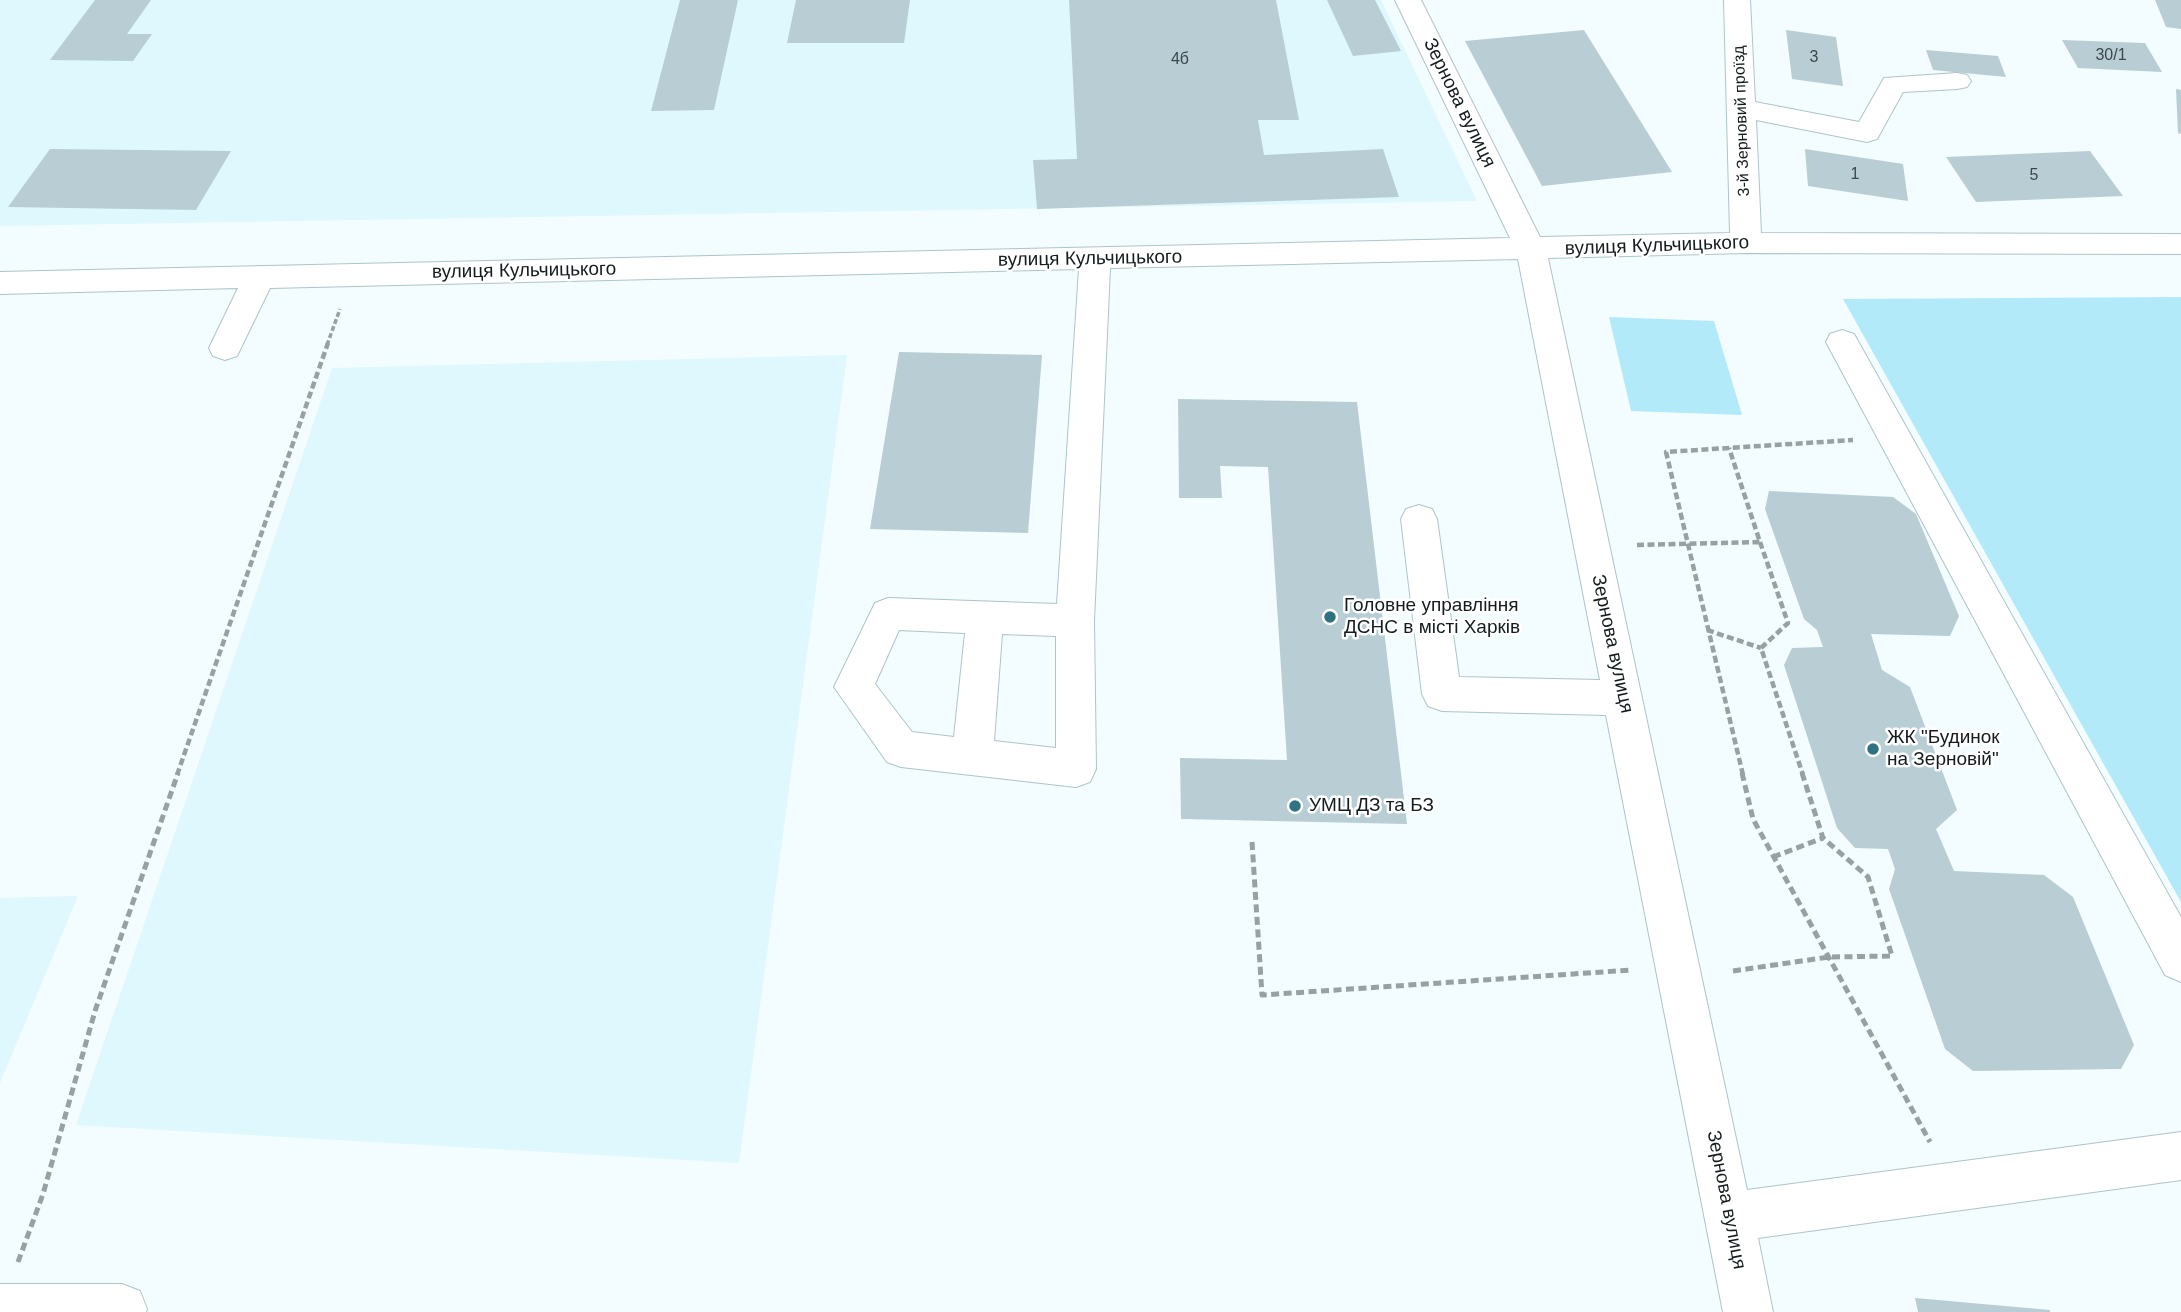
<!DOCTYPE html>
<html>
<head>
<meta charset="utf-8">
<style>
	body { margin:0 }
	canvas { display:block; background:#f3fcfe }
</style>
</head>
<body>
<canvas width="2181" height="1312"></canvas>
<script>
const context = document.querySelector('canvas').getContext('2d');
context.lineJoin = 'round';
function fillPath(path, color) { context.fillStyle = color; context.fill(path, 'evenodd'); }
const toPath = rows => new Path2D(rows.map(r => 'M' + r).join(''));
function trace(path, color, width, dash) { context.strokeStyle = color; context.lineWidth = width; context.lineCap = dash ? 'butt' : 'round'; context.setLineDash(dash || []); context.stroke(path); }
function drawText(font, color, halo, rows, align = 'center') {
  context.font = font + ' Arial,sans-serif'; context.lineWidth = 5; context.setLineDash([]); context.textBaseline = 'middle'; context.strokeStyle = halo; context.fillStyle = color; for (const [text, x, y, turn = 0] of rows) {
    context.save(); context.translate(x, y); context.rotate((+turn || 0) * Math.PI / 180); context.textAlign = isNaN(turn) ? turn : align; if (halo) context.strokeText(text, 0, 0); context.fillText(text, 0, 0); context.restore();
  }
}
const built = toPath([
	[0,0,1381,0,1477,201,0,226],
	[847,355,739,1163,76,1125,332,368],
	[78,896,0,1083,0,898]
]);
const green = toPath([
	[2181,297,2181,902,1843,299],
	[1609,317,1714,321,1742,415,1631,411]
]);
const building = toPath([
	[95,0,151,0,127,34,152,34,133,61,50,60],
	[680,0,738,0,714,110,651,111],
	[796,0,910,0,904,43,787,43],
	[1069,0,1276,0,1299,120,1258,120,1264,155,1383,149,1399,197,1037,209,1033,160,1077,159],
	[1327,0,1375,0,1401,51,1353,56],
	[2155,0,2181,0,2181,29,2166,27],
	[1584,30,1672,172,1542,186,1465,41],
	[1786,30,1836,37,1843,86,1792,79],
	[2062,40,2145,43,2162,72,2078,68],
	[1926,50,1998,56,2006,77,1933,70],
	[2176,89,2181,90,2181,134,2178,133],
	[50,149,231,151,196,210,8,207],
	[1805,149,1903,164,1908,201,1808,186],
	[2090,151,2123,196,1976,202,1946,157],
	[899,352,1042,355,1028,533,870,529],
	[1178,399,1357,402,1407,824,1181,819,1180,758,1287,760,1268,467,1220,466,1222,498,1179,498],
	[1769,491,1893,497,1916,514,1959,616,1950,636,1871,634,1882,670,1910,687,1957,810,1936,829,1954,871,2044,875,2073,897,2134,1045,2121,1069,1973,1071,1945,1049,1889,889,1895,869,1888,849,1855,848,1837,828,1784,665,1792,648,1823,647,1817,630,1804,619,1765,509],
	[1915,1298,2050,1310,2050,1312,1918,1312]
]);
const pathFar2 = toPath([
	[327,345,340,309]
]);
const pathFar1 = toPath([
	[1760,542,1788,623,1761,648,1803,775],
	[1637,545,1760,542,1729,448],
	[1707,630,1761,648],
	[177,775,328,343],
	[1743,775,1666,452,1853,440]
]);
const path = toPath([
	[1742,773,1753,819,1930,1142],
	[1252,842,1262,995,1632,970],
	[1773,857,1823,838],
	[1733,971,1829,957,1892,956,1868,877,1823,838,1802,773],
	[18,1262,43,1194,95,1011,178,773]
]);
const minor = toPath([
	[1395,0,1421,0,1540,237,1730,233,1724,0,1750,0,1755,102,1859,122,1884,78,1957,73,1967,75,1971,81,1967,87,1957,89,1903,92,1877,139,1867,142,1756,120,1761,233,2181,234,2181,254,1746,253,1548,258,1747,1190,2181,1132,2181,1180,1758,1238,1773,1312,1723,1312,1606,715,1442,711,1428,706,1422,694,1401,519,1406,509,1419,505,1432,509,1437,519,1459,677,1600,680,1518,259,1110,268,1094,621,1096,769,1090,782,1076,787,901,767,887,762,834,687,875,603,888,598,1057,604,1079,269,270,288,237,356,225,360,213,356,209,348,238,288,0,294,0,272,1510,238,1395,0],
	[899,630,965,633,954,737,912,732,875,684,899,630],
	[1002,634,1056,636,1056,748,994,741,1002,634],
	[1842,330,1854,334,2181,917,2181,982,2165,975,1826,342,1830,334,1842,330],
	[0,1284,122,1284,140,1291,147,1309,146,1312,0,1312,0,1284]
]);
const markers = [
	[1330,617,7,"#2f7383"],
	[1873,749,7,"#2f7383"],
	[1295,806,7,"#2f7383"]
];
const numberNames = [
	["30/1",2111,56],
	["3",1814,58],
	["4б",1180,60],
	["1",1855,175],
	["5",2034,176]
];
const farStreetnames = [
	["3-й Зерновий проїзд",1742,121,-92]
];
const streetNames = [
	["Зернова вулиця",1459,103,64],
	["вулиця Кульчицького",1657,246,-2],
	["вулиця Кульчицького",1090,259,-1],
	["вулиця Кульчицького",524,271,-1],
	["Зернова вулиця",1612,644,78],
	["Зернова вулиця",1726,1200,79]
];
const poiNames = [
	["Головне управління",1344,606],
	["ДСНС в місті Харків",1344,628],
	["ЖК \"Будинок",1887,738],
	["на Зерновій\"",1887,760],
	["УМЦ ДЗ та БЗ",1309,806]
];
fillPath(built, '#def8fe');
fillPath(green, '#b3eaf9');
fillPath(building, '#b8ced4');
trace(minor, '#aec4ca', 2);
trace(pathFar2, '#97a0a2', 3.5, [5, 2.5]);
trace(pathFar1, '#97a0a2', 4.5, [7, 3.5]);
trace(path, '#97a0a2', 5, [8, 4.5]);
fillPath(minor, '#fff');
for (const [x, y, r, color] of markers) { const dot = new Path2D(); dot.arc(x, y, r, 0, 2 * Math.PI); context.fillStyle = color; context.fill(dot); trace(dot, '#fff', 2.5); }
drawText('16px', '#3d484c', null, numberNames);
drawText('16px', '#141c1e', '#fff', farStreetnames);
drawText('19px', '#141c1e', '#fff', streetNames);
drawText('19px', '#141c1e', '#fff', poiNames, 'left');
</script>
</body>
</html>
